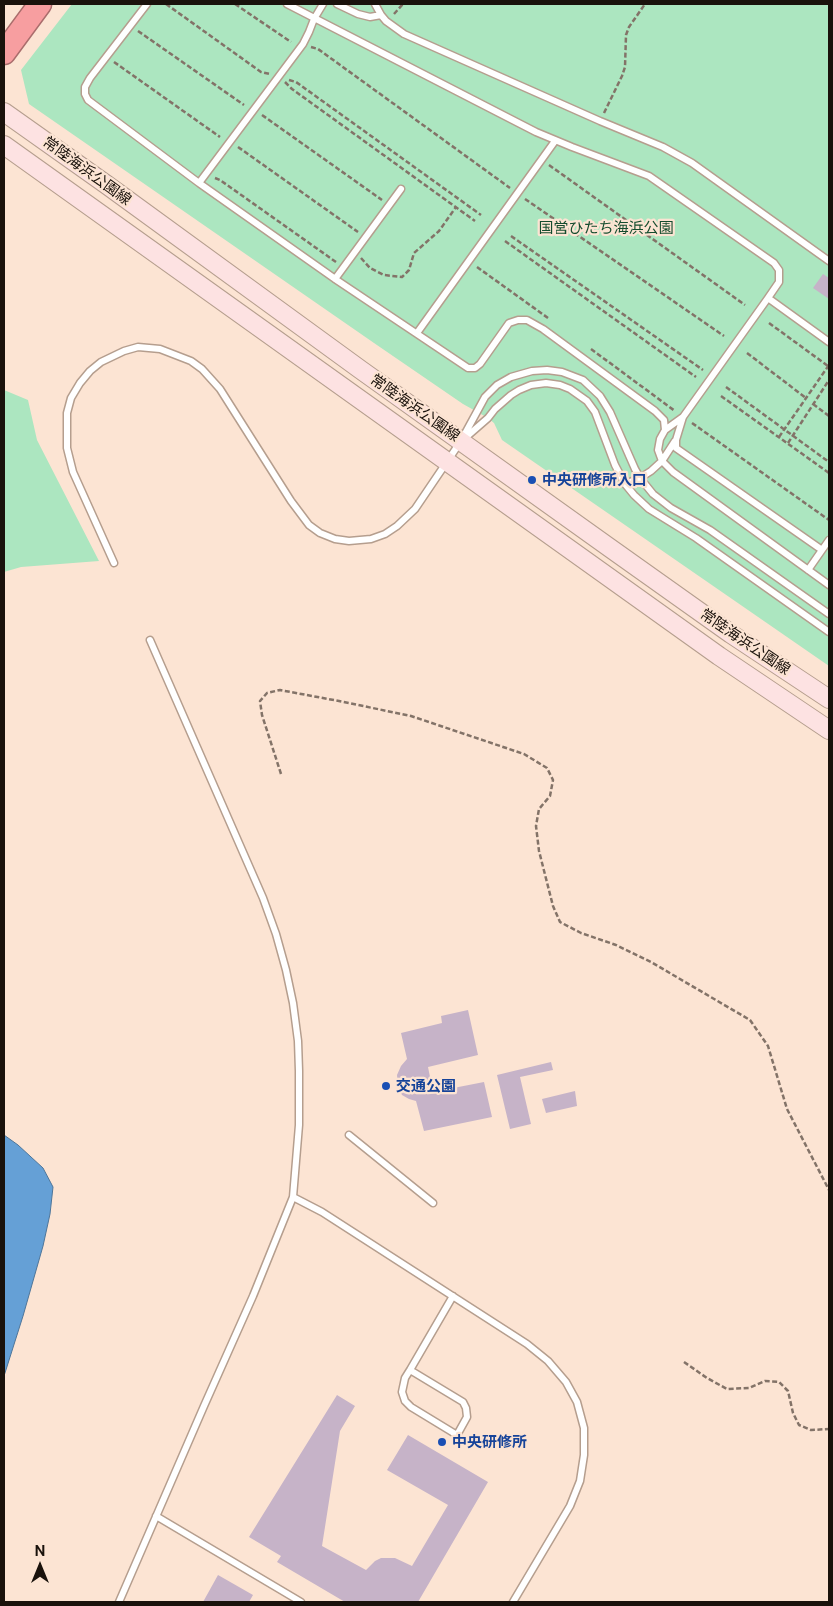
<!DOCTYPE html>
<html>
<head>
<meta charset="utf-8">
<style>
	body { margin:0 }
	#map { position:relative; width:833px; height:1606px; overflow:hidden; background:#fce4d3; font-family:"Public Sans",sans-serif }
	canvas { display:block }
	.frame { position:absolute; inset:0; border:5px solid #1a120c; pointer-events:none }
	.north { position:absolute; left:15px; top:1541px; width:50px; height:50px; -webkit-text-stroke:4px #fce4d3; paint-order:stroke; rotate:0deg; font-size:14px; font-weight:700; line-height:20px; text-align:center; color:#1a120c }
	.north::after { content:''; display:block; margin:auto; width:18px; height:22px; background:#1a120c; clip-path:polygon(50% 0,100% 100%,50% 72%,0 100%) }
</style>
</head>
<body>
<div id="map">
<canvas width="833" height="1606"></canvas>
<div class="frame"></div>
<div class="north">N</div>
</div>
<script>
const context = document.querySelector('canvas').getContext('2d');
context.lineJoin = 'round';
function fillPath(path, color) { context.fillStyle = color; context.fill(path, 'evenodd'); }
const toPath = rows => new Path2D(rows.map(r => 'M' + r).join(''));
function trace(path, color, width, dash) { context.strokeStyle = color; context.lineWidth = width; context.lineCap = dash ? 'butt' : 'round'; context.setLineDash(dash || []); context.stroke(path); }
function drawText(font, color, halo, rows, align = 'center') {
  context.font = font + ' "Public Sans","Noto Sans JP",sans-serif'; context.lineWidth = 4.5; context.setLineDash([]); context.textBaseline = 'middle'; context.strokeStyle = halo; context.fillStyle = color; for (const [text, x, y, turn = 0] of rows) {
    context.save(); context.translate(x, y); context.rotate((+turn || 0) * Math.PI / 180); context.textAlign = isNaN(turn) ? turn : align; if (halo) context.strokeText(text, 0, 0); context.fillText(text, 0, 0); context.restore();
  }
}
const green = toPath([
	[72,4,829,4,829,666,502,440,494,423,488,418,463,404,374,343,29,104,21,70],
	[4,390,28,400,37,440,99,561,21,567,4,572]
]);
const water = toPath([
	[4,1135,18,1145,43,1168,53,1187,50,1214,43,1246,23,1316,4,1376,4,1135]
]);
const building = toPath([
	[823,274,829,278,829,299,813,288],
	[468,1010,478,1055,428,1067,433,1092,484,1082,492,1117,424,1131,416,1101,409,1099,402,1095,398,1087,397,1075,401,1066,407,1059,401,1033,442,1023,441,1016],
	[551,1062,553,1070,520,1077,531,1124,510,1129,497,1075],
	[575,1091,577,1106,546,1113,542,1099],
	[337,1395,355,1406,340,1431,322,1546,366,1570,375,1561,381,1558,395,1558,412,1566,448,1505,387,1470,408,1435,488,1482,418,1602,345,1602,277,1562,281,1556,249,1537],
	[218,1575,253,1595,249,1602,203,1602]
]);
const path = toPath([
	[166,4,261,72,270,74],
	[235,4,291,42],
	[394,14,403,4],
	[138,31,244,105],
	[311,47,318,49,510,188],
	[114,62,220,137],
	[289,80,296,82,481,215],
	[285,82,292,89,475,221],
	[604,113,622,76,625,67,626,35,629,27,645,4],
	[262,115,382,200],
	[238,147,358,232],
	[549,165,745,305],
	[215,178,220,180,336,262],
	[525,199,724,336],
	[511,236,703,370],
	[505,241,696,377],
	[361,258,370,268,384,275,402,277,409,270,414,253,439,231,456,207],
	[477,267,548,318],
	[769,323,828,366],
	[591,349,675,411],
	[747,353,806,398],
	[726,387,829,462],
	[721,396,829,473],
	[813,404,829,416],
	[692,423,829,520],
	[779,437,829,365],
	[788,443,829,380],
	[281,774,262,715,260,701,267,693,280,690,339,701,411,716,524,754,547,768,553,780,550,796,539,809,536,826,539,851,553,906,560,922,581,933,616,945,651,962,750,1020,768,1046,787,1109,829,1190],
	[684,1362,707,1378,727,1389,749,1388,765,1381,779,1382,788,1391,793,1413,799,1425,811,1430,829,1429]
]);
const service = toPath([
	[147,4,90,78,85,87,85,94,88,100,199,183,338,281,468,368,475,368,480,364,509,323,518,320,527,320,543,329,655,411,664,420,665,430,660,439,658,450,662,461,673,472,829,585],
	[287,4,536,132,572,147,649,176,774,263,779,270,779,282,768,298,829,342],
	[337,4,358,14,370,17,381,15],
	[375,4,381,15,386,21,404,34,600,121,663,147,692,163,829,261],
	[199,183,303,44,309,32,314,19,323,4],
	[335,279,401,189],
	[768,298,683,417,676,440,676,448,822,550],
	[417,333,555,141],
	[665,430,683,417],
	[465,438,488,418,495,409,511,395,519,390,531,385,546,383,560,385,570,389,587,401,595,412,615,465,625,484,634,495,649,509,696,538,829,632],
	[625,484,640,478,651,471,662,461,675,441],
	[114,563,73,472,67,448,67,413,71,398,80,383,90,371,101,362,124,351,138,347,160,349,191,361,202,369,220,389,291,501,309,525,320,533,335,539,349,541,371,539,385,534,397,526,415,509,461,441,485,397,497,385,511,377,532,371,547,370,562,372,583,380,600,396,610,412,635,469,640,478,653,494,671,508,710,530,829,614],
	[808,570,829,540],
	[349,1135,433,1203],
	[293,1197,322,1212,527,1344,548,1361,566,1382,577,1402,584,1428,584,1455,580,1481,570,1506,513,1602],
	[410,1370,463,1402,466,1408,467,1417,457,1435,411,1407,405,1401,402,1392,405,1378,410,1370,453,1296],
	[156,1516,301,1602],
	[119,1602,204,1406,253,1296,293,1197,299,1125,299,1071,298,1041,293,1003,286,970,276,934,263,898,150,640]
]);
const secondary = toPath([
	[4,112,107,185,361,370,610,548,731,634,829,699],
	[4,145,719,656,829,730]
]);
const motorway = toPath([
	[4,53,40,4]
]);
const markers = [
	[532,480,5,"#1a4fb4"],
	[386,1086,5,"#1a4fb4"],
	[442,1442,5,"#1a4fb4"]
];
const streetNames = [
	["常陸海浜公園線",87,171,36],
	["常陸海浜公園線",415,408,35],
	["常陸海浜公園線",745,642,34]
];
const parkNames = [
	["国営ひたち海浜公園",606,228]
];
const transitNames = [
	["中央研修所入口",542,480],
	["交通公園",396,1086],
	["中央研修所",452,1442]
];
fillPath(green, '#ace6c0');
fillPath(water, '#65a0d6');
trace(water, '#4e7599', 1);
fillPath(building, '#c6b3c8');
trace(service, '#b59e8e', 9);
trace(secondary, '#b59e8e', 20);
trace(motorway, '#aa6d6c', 25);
trace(path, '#837368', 2.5, [5, 2.5]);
trace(service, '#fff', 6);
trace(secondary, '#fde2e2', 18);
trace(motorway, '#f79ea0', 22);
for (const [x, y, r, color] of markers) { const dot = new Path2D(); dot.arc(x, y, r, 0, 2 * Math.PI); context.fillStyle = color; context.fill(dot); trace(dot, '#fce4d3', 2); }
drawText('15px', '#1a120c', '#fce4d3', streetNames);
drawText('15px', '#144c2e', '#fce4d3', parkNames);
drawText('bold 15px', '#164399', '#fce4d3', transitNames, 'left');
</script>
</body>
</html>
